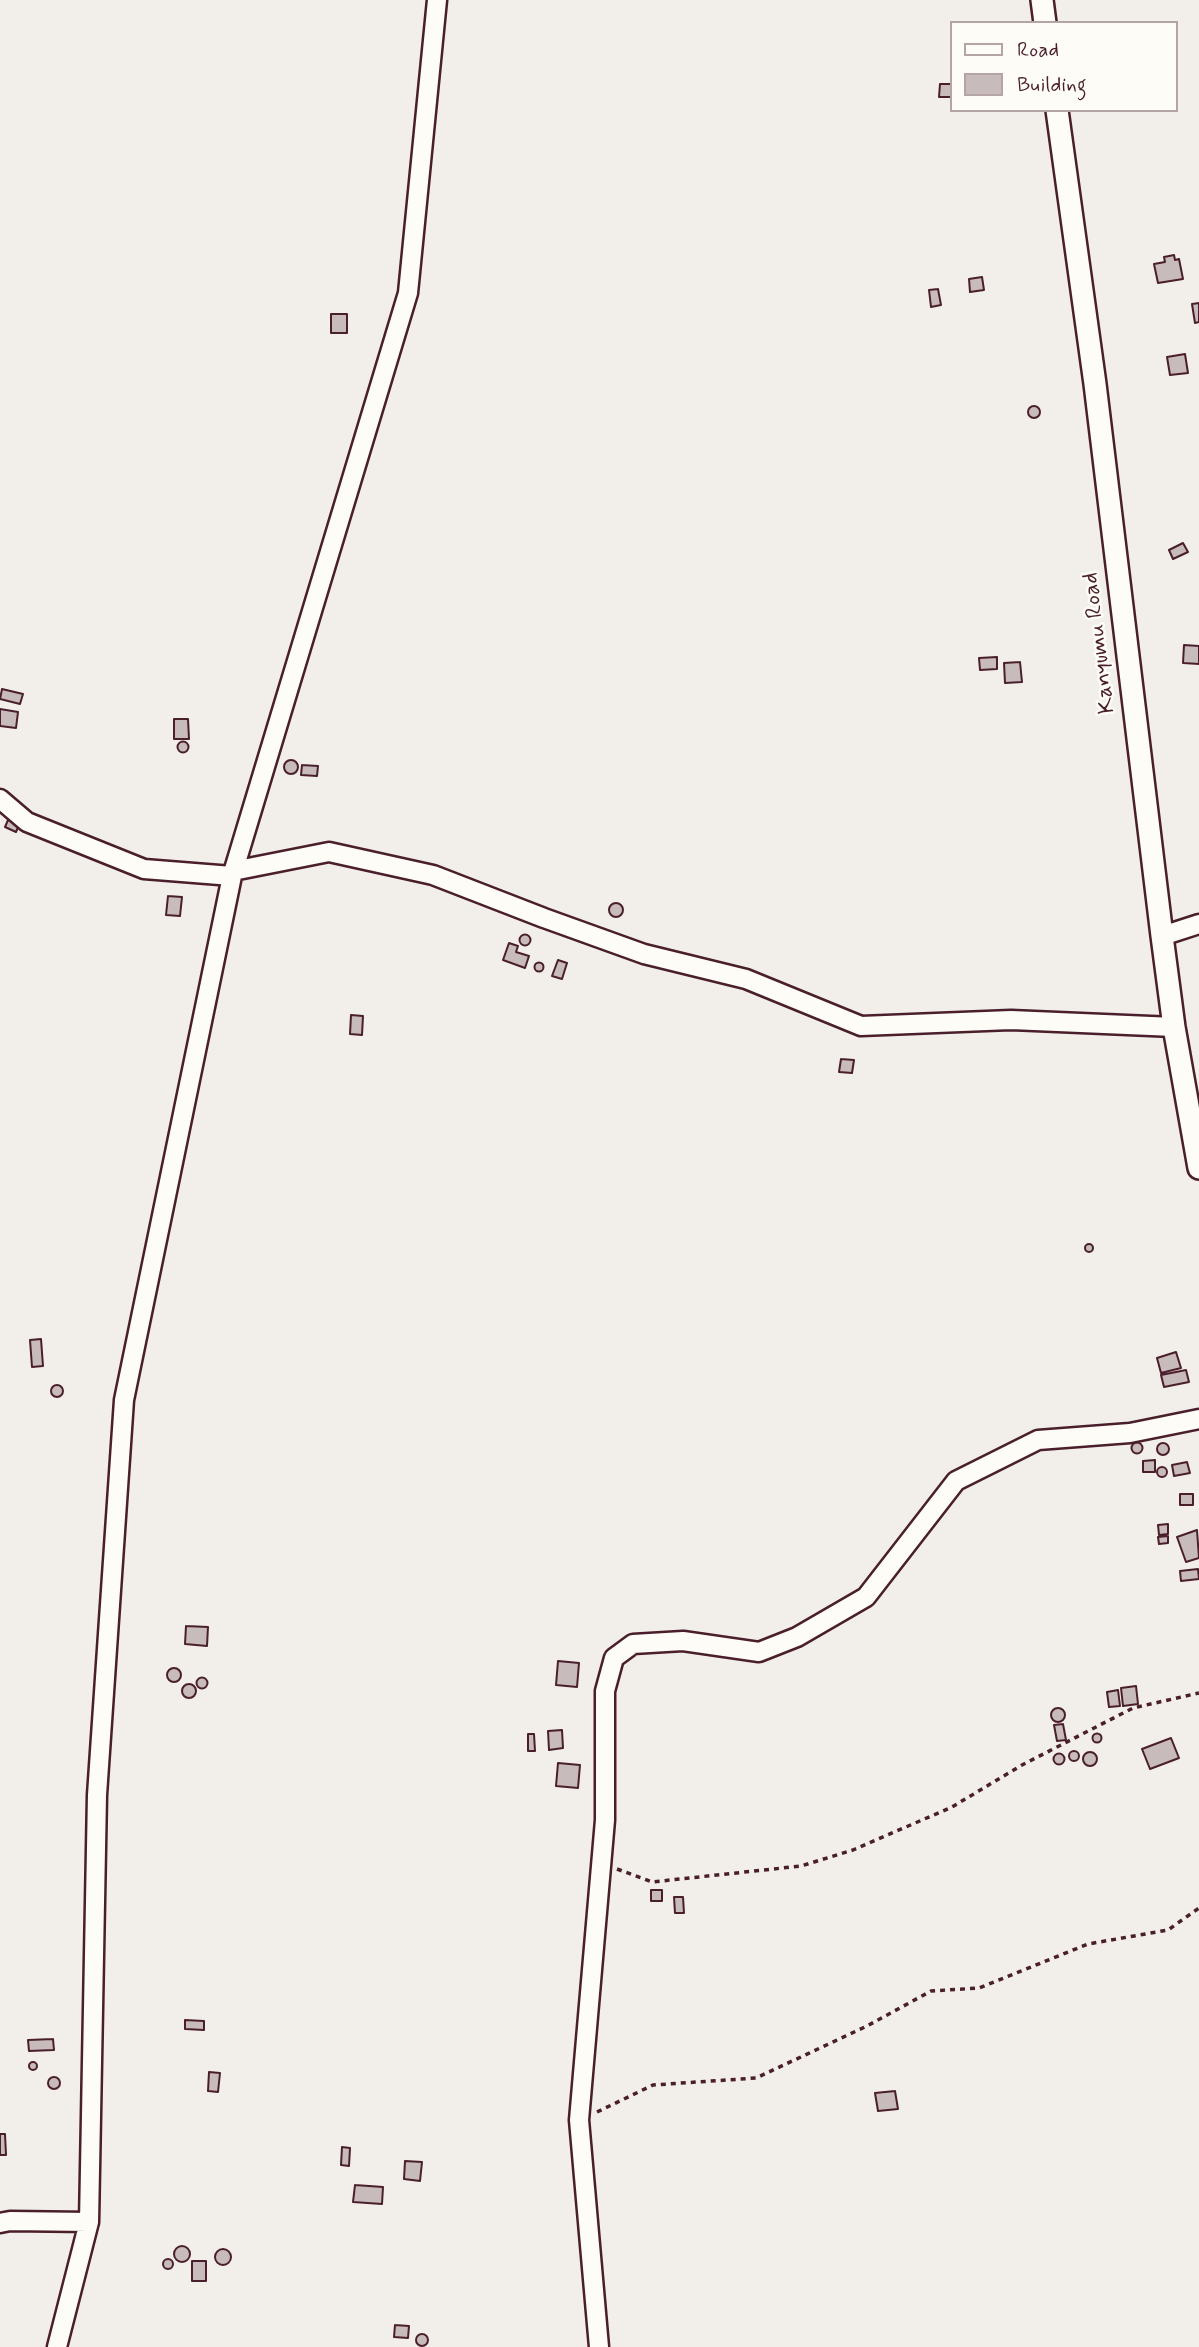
<!DOCTYPE html>
<html>
<head>
<meta charset="utf-8">
<style>
	body { margin:0 }
	#map { position:relative; width:1199px; height:2347px; overflow:hidden; background:#f2efeb; font-family:Mynerve,sans-serif }
	canvas { display:block }
	.legend { position:absolute; left:950px; top:21px; width:228px; height:91px; box-sizing:border-box; background:#fdfcf7; border:2px solid #b5a4a5; margin:0; padding:9px 12px; list-style:none; font-size:21px; color:#4a1f2b }
	.legend li { display:flex; align-items:center; gap:14px; height:35px }
	.legend b { width:35px; border:2px solid #b5a4a5 }
</style>
</head>
<body>
<div id="map">
<canvas width="1199" height="2347"></canvas>
<ul class="legend">
<li><b style="height:9px;background:#fdfcf7"></b>Road</li>
<li><b style="height:19px;background:#c8bbbb"></b>Building</li>
</ul>
</div>
<script>
const context = document.querySelector('canvas').getContext('2d');
context.lineJoin = 'round';
function fillPath(path, color) { context.fillStyle = color; context.fill(path, 'evenodd'); }
const toPath = rows => new Path2D(rows.map(r => 'M' + r).join(''));
function trace(path, color, width, dash) { context.strokeStyle = color; context.lineWidth = width; context.lineCap = dash ? 'butt' : 'round'; context.setLineDash(dash || []); context.stroke(path); }
function drawText(font, color, halo, rows, align = 'center') {
  context.font = font + ' Mynerve,sans-serif'; context.lineWidth = 5; context.setLineDash([]); context.textBaseline = 'middle'; context.strokeStyle = halo; context.fillStyle = color; for (const [text, x, y, turn = 0] of rows) {
    context.save(); context.translate(x, y); context.rotate((+turn || 0) * Math.PI / 180); context.textAlign = isNaN(turn) ? turn : align; if (halo) context.strokeText(text, 0, 0); context.fillText(text, 0, 0); context.restore();
  }
}
const building = toPath([
	[940,84,952,84,952,97,939,97,940,84],
	[1174,255,1175,260,1179,259,1183,279,1158,283,1154,264,1165,262,1164,257,1174,255],
	[982,277,984,290,970,292,969,279,982,277],
	[938,289,941,305,931,307,929,290,938,289],
	[1199,303,1199,322,1195,323,1192,304,1199,303],
	[331,314,347,314,347,333,331,333,331,314],
	[1185,354,1188,373,1170,375,1167,357,1185,354],
	'1028 412a6 6 0 1 1 12 0a6 6 0 1 1-12 0Z',
	[1183,543,1188,552,1173,559,1169,550,1183,543],
	[1184,645,1199,646,1199,664,1183,663,1184,645],
	[997,657,997,669,980,670,979,658,997,657],
	[1020,662,1022,682,1005,683,1004,663,1020,662],
	[2,689,23,694,20,704,0,699,2,689],
	[0,709,18,712,16,728,0,726,0,709],
	[174,719,188,719,189,739,174,739,174,719],
	'177.5 747a5.5 5.5 0 1 1 11 0a5.5 5.5 0 1 1-11 0Z',
	'284 767a7 7 0 1 1 14 0a7 7 0 1 1-14 0Z',
	[302,765,318,766,317,776,301,775,302,765],
	[8,820,19,825,16,832,5,827,8,820],
	[168,896,182,897,180,916,166,915,168,896],
	'609 910a7 7 0 1 1 14 0a7 7 0 1 1-14 0Z',
	'519.5 940a5.5 5.5 0 1 1 11 0a5.5 5.5 0 1 1-11 0Z',
	[509,943,518,946,516,952,529,956,525,968,503,960,509,943],
	[558,960,567,963,562,979,552,976,558,960],
	'534.5 967a4.5 4.5 0 1 1 9 0a4.5 4.5 0 1 1-9 0Z',
	[351,1015,363,1016,362,1035,350,1034,351,1015],
	[841,1059,854,1060,852,1073,839,1072,841,1059],
	'1085 1248a4 4 0 1 1 8 0a4 4 0 1 1-8 0Z',
	[41,1339,43,1366,32,1367,30,1340,41,1339],
	[1176,1352,1181,1368,1161,1373,1157,1358,1176,1352],
	[1186,1370,1189,1382,1164,1387,1161,1375,1186,1370],
	'51 1391a6 6 0 1 1 12 0a6 6 0 1 1-12 0Z',
	'1131.5 1448a5.5 5.5 0 1 1 11 0a5.5 5.5 0 1 1-11 0Z',
	'1157 1449a6 6 0 1 1 12 0a6 6 0 1 1-12 0Z',
	[1155,1460,1155,1472,1143,1472,1143,1461,1155,1460],
	[1187,1462,1190,1473,1174,1476,1172,1465,1187,1462],
	'1157 1472a5 5 0 1 1 10 0a5 5 0 1 1-10 0Z',
	[1180,1494,1193,1494,1193,1505,1180,1505,1180,1494],
	[1168,1524,1168,1534,1159,1535,1158,1525,1168,1524],
	[1197,1530,1199,1558,1186,1562,1177,1537,1197,1530],
	[1168,1536,1168,1543,1159,1544,1158,1537,1168,1536],
	[1198,1569,1199,1579,1181,1581,1180,1571,1198,1569],
	[186,1626,208,1627,207,1646,185,1644,186,1626],
	[558,1661,579,1663,577,1687,556,1685,558,1661],
	'167 1675a7 7 0 1 1 14 0a7 7 0 1 1-14 0Z',
	'196.5 1683a5.5 5.5 0 1 1 11 0a5.5 5.5 0 1 1-11 0Z',
	'182 1691a7 7 0 1 1 14 0a7 7 0 1 1-14 0Z',
	[1136,1686,1138,1704,1123,1706,1121,1688,1136,1686],
	[1118,1690,1120,1706,1109,1707,1107,1692,1118,1690],
	'1051 1715a7 7 0 1 1 14 0a7 7 0 1 1-14 0Z',
	[1063,1724,1066,1740,1057,1741,1054,1725,1063,1724],
	[562,1730,563,1748,549,1750,548,1731,562,1730],
	'1092.5 1738a4.5 4.5 0 1 1 9 0a4.5 4.5 0 1 1-9 0Z',
	[528,1734,534,1734,535,1751,528,1751,528,1734],
	[1171,1738,1179,1758,1150,1769,1142,1749,1171,1738],
	'1069 1756a5 5 0 1 1 10 0a5 5 0 1 1-10 0Z',
	'1083 1759a7 7 0 1 1 14 0a7 7 0 1 1-14 0Z',
	'1053.5 1759a5.5 5.5 0 1 1 11 0a5.5 5.5 0 1 1-11 0Z',
	[558,1763,580,1765,578,1788,556,1786,558,1763],
	[651,1890,662,1890,662,1901,651,1901,651,1890],
	[674,1897,683,1897,684,1913,675,1913,674,1897],
	[185,2020,204,2021,204,2030,185,2029,185,2020],
	[53,2039,54,2050,29,2051,28,2040,53,2039],
	'29 2066a4 4 0 1 1 8 0a4 4 0 1 1-8 0Z',
	[209,2072,220,2073,218,2092,208,2091,209,2072],
	'48 2083a6 6 0 1 1 12 0a6 6 0 1 1-12 0Z',
	[895,2091,898,2109,878,2111,875,2093,895,2091],
	[0,2134,5,2134,6,2155,0,2155,0,2134],
	[342,2147,350,2148,349,2166,341,2165,342,2147],
	[405,2161,422,2162,420,2181,404,2179,405,2161],
	[355,2185,383,2187,382,2204,353,2202,355,2185],
	'174 2254a8 8 0 1 1 16 0a8 8 0 1 1-16 0Z',
	'215 2257a8 8 0 1 1 16 0a8 8 0 1 1-16 0Z',
	'163 2264a5 5 0 1 1 10 0a5 5 0 1 1-10 0Z',
	[192,2261,206,2261,206,2281,192,2281,192,2261],
	[395,2325,409,2326,408,2338,394,2337,395,2325],
	'416 2340a6 6 0 1 1 12 0a6 6 0 1 1-12 0Z'
]);
const path = toPath([
	[617,1869,652,1882,801,1866,853,1850,952,1807,1022,1765,1133,1708,1199,1693],
	[597,2112,653,2085,756,2078,867,2026,931,1991,979,1988,1088,1944,1168,1930,1199,1908]
]);
const minor = toPath([
	[0,799,27,822,144,869,232,876],
	[233,871,329,852,433,875,544,918,644,954,746,979,861,1026,1011,1020,1174,1027],
	[1162,936,1199,924],
	[0,2223,10,2221,89,2222],
	[57,2347,89,2222,97,1795,124,1400,232,876,408,293,437,0],
	[599,2347,579,2120,605,1820,605,1691,614,1658,633,1644,683,1641,759,1652,797,1637,866,1597,956,1481,1038,1440,1130,1433,1199,1419]
]);
const tertiary = toPath([
	[1042,0,1045,23],
	[1057,110,1095,384,1162,936,1174,1027,1199,1168]
]);
const streetNames = [
	["Kanyumu Road",1100,643,-97]
];
fillPath(building, '#c8bbbb');
trace(building, '#4a1f2b', 2);
trace(minor, '#4a1f2b', 23);
trace(tertiary, '#4a1f2b', 26);
trace(path, '#4a1f2b', 3.5, [5, 5]);
trace(minor, '#fdfcf7', 18);
trace(tertiary, '#fdfcf7', 21);
drawText('23px', '#4a1f2b', '#fdfcf7', streetNames);
</script>
</body>
</html>
